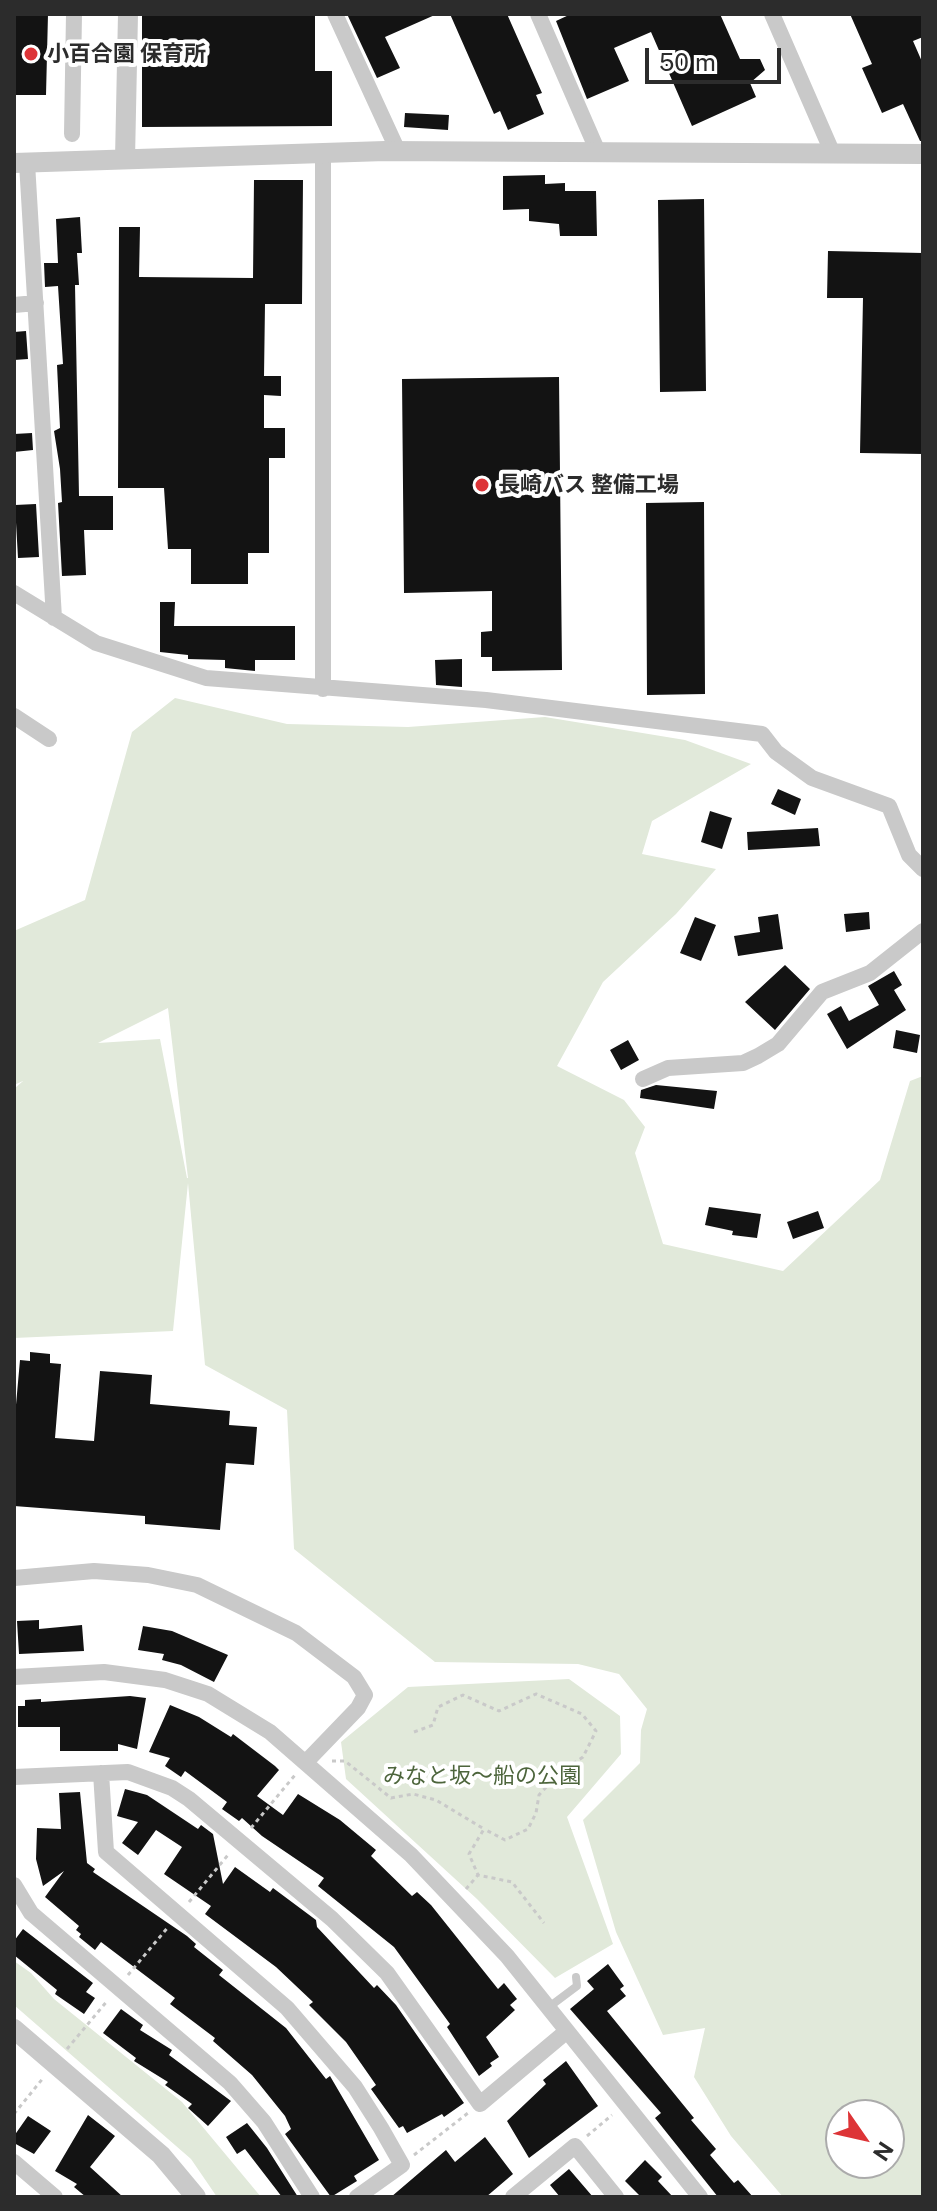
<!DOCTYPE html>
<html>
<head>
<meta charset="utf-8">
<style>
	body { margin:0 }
	#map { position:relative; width:937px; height:2211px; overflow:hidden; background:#fff; font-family:"Public Sans",sans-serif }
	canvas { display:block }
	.frame { position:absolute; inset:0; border:16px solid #2c2c2c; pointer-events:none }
	.north { position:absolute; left:825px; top:2099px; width:80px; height:80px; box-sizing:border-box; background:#fff; border:2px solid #ababab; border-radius:50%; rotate:124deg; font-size:22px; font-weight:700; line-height:32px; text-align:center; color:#2c2c2c }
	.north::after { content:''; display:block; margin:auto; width:28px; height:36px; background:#dd3437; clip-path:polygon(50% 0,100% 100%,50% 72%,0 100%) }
	.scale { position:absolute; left:645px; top:48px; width:136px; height:36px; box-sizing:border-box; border:4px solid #2c2c2c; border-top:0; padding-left:10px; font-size:24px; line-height:28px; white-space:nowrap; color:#2c2c2c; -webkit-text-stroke:6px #fff; paint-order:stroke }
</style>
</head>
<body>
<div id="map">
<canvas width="937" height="2211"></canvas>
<div class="frame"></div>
<div class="north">N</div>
<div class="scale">50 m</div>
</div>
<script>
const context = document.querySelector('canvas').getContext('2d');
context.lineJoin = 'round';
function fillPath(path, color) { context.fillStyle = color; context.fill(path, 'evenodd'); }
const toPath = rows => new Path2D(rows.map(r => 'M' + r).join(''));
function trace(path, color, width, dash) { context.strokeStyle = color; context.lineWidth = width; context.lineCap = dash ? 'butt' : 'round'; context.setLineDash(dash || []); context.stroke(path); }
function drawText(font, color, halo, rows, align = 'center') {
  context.font = font + ' "Public Sans","Noto Sans JP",sans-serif'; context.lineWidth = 8; context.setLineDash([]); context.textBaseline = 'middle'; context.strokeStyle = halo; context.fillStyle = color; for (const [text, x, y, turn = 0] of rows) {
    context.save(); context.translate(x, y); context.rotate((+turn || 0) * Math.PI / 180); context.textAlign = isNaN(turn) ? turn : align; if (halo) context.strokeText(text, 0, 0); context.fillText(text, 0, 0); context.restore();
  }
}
const green = toPath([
	[175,698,287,724,408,727,545,717,685,740,751,764,652,821,642,854,716,869,676,914,603,982,557,1066,624,1100,645,1127,635,1153,663,1244,783,1271,880,1180,910,1081,923,1076,923,2197,783,2197,731,2136,694,2077,705,2028,663,2035,616,1932,583,1820,640,1763,641,1730,647,1709,619,1674,578,1664,435,1662,294,1549,287,1410,205,1365,188,1183,173,1331,14,1338,14,1089,23,1081,14,1085,14,931,85,900,132,732],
	[168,1008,188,1178,187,1178,160,1039,98,1043],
	[841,2115,889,2115,889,2163,841,2163],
	[569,1679,620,1716,621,1754,567,1817,613,1944,555,1978,477,1899,346,1779,341,1742,408,1687],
	[14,1961,31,1973,54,1999,182,2102,261,2197,217,2197,191,2159,14,2005]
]);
const building = toPath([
	[14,14,48,14,46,95,14,95],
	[142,14,315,14,315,71,332,71,332,126,142,127],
	[347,14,437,14,385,37,400,68,377,78],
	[450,14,507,14,542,93,536,95,544,114,508,130,500,111,494,114],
	[571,14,720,14,740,59,760,59,765,70,750,83,756,97,692,126,651,32,614,48,629,81,587,99,556,21],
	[850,14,923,14,923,37,913,41,923,64,923,141,920,141,903,104,882,113,862,68,872,64],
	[405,113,449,115,448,130,404,127],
	[545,175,545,184,565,183,565,191,596,191,597,236,560,236,559,224,529,221,529,209,503,210,503,176],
	[254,180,303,180,302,304,265,304,264,376,281,376,281,396,264,395,264,428,285,428,285,458,269,458,269,553,248,553,248,584,191,584,191,549,168,549,164,488,118,488,119,227,140,227,139,277,253,278],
	[704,199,706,391,660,392,658,200],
	[80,217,82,253,77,253,79,285,75,285,79,496,113,496,113,530,84,530,86,575,62,576,58,503,62,502,60,469,54,431,60,428,57,365,63,364,58,286,45,287,44,263,58,263,56,219],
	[828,251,923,253,923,454,860,453,863,298,827,298],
	[26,331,28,359,14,360,14,332],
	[559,377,562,670,492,671,492,657,481,657,481,632,492,631,492,591,404,593,402,379],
	[32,433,33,450,14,452,14,434],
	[704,502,705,694,647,695,646,503],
	[36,504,39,557,18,558,15,505],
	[160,602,175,602,174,626,295,626,295,660,255,660,255,671,225,668,225,660,188,659,188,655,160,652],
	[462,659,462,687,436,685,435,660],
	[778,789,801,799,795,815,771,804],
	[710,811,732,818,722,849,701,842],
	[818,828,820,846,748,850,747,832],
	[869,912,870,929,846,932,844,914],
	[778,914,783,949,738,956,734,936,760,932,758,917],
	[695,917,716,925,701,961,680,953],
	[785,965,810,989,775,1030,745,1002],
	[894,971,902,985,894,990,906,1010,847,1049,827,1014,841,1006,849,1021,879,1005,868,986],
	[896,1030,920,1035,917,1053,893,1048],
	[628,1040,639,1060,621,1070,610,1050],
	[656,1085,717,1091,714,1109,640,1098,641,1090],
	[709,1207,761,1214,757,1238,732,1235,733,1231,705,1225],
	[818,1211,824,1228,793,1239,787,1222],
	[30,1352,50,1354,50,1363,61,1364,55,1438,94,1441,100,1371,152,1375,150,1404,230,1411,229,1425,257,1427,254,1465,226,1463,220,1530,145,1524,145,1516,14,1506,14,1427,20,1360,30,1361],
	[39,1620,39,1629,82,1625,84,1651,19,1654,17,1621],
	[143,1626,172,1631,228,1655,214,1682,181,1665,162,1660,164,1654,138,1650],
	[130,1696,146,1698,137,1749,118,1744,118,1751,60,1751,60,1727,18,1727,18,1706,25,1706,25,1700,41,1699,41,1702],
	[170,1705,199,1717,231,1737,233,1734,275,1766,279,1770,257,1796,283,1815,298,1794,340,1820,376,1850,371,1856,412,1896,417,1892,431,1905,498,1989,504,1983,517,1999,510,2005,515,2010,486,2037,499,2057,490,2063,492,2066,479,2076,447,2027,450,2024,394,1947,318,1886,324,1878,262,1836,242,1818,239,1821,222,1809,227,1802,185,1771,181,1777,165,1766,170,1758,149,1752],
	[125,1789,147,1795,198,1829,201,1825,213,1834,223,1884,235,1867,270,1892,273,1888,316,1920,317,1927,374,1988,377,1985,396,2005,464,2103,444,2117,442,2114,407,2133,403,2126,399,2128,371,2089,376,2085,346,2042,309,2005,313,2002,276,1967,205,1914,211,1906,164,1874,182,1847,156,1830,138,1855,122,1843,138,1822,117,1816],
	[80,1792,87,1863,95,1869,93,1872,187,1936,196,1944,194,1947,223,1970,219,1975,286,2028,326,2079,330,2076,379,2160,354,2176,357,2181,331,2197,285,2134,291,2129,285,2116,252,2075,213,2041,215,2038,170,2004,175,1998,101,1942,95,1950,79,1937,81,1934,76,1930,79,1926,45,1897,64,1871,43,1886,36,1859,37,1828,61,1829,59,1793],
	[23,1929,93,1983,86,1992,95,1998,84,2014,55,1994,57,1990,14,1955,14,1941],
	[608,1964,624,1986,620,1989,626,1996,607,2011,694,2118,691,2120,716,2149,710,2155,734,2183,738,2180,753,2197,718,2197,655,2118,661,2113,570,2009,594,1989,587,1981],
	[121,2009,143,2025,140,2030,172,2050,169,2055,231,2101,208,2126,188,2108,192,2104,165,2085,168,2082,134,2061,136,2058,103,2033],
	[566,2061,598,2106,529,2158,507,2121,546,2084,543,2080],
	[88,2115,115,2136,90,2167,123,2197,86,2197,74,2187,77,2184,55,2171],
	[28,2116,51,2131,34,2154,14,2143,14,2136],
	[247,2123,267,2148,298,2197,282,2197,245,2149,237,2154,226,2137],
	[485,2137,513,2174,486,2197,391,2197,446,2150,455,2162],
	[645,2160,662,2177,658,2181,673,2197,641,2197,625,2181],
	[569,2169,593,2197,560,2197,550,2185]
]);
const path = toPath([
	[414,1732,433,1725,438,1707,463,1695,499,1711,536,1694,582,1714,596,1731,583,1757,559,1773,539,1795,536,1813,528,1829,505,1840,484,1829],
	[332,1761,345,1761,391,1798,413,1794,436,1800,484,1829,469,1854,478,1875,512,1882,544,1923],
	[251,1828,295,1775],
	[466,1889,478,1875],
	[189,1902,228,1855],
	[128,1975,169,1926],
	[67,2049,108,2000],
	[14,2114,44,2077],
	[587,2136,612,2115],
	[414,2155,468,2113]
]);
const service = toPath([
	[549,2007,577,1986,576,1977]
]);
const minor = toPath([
	[335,14,398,151],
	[538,14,598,152],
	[772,14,833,154],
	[72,134,74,14],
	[27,163,54,618],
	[14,305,36,303],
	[14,593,96,643,206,678,486,700,762,734,776,752,812,778,889,806,909,855,923,869],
	[323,689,323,152],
	[14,716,49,739],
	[643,1079,668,1068,743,1063,758,1056,778,1044,822,992,870,973,923,931],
	[14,1578,94,1571,148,1575,197,1585,296,1633,354,1677,365,1695,358,1708,306,1762],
	[14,1677,104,1672,165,1680,208,1694,270,1732,411,1855,507,1956,700,2197],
	[101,1773,106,1852,287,2008,355,2087,381,2128,402,2165,357,2197],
	[14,1777,128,1772,172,1788,189,1799,332,1919,387,1973,480,2104,567,2031],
	[14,1885,31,1913,230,2083,264,2122,312,2197],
	[14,2162,55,2197],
	[513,2197,575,2146,616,2197]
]);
const tertiary = toPath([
	[125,159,128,14],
	[14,163,385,151,923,154],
	[14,2029,161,2155,196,2197]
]);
const markers = [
	[31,54,8,"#dd3437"],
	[482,485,8,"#dd3437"]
];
const poiNames = [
	["小百合園 保育所",47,54],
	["長崎バス 整備工場",498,485]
];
const parkNames = [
	["みなと坂〜船の公園",482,1776]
];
fillPath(green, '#e1e9da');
fillPath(building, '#131313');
trace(path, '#c9c9c9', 3, [4, 4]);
trace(service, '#c9c9c9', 8);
trace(minor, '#c9c9c9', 16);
trace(tertiary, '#c9c9c9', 20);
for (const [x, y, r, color] of markers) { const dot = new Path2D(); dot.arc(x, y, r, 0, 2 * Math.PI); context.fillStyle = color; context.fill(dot); trace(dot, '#fff', 3); }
drawText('bold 22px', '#2c2c2c', '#fff', poiNames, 'left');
drawText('22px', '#4d653c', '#fff', parkNames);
</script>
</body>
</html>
